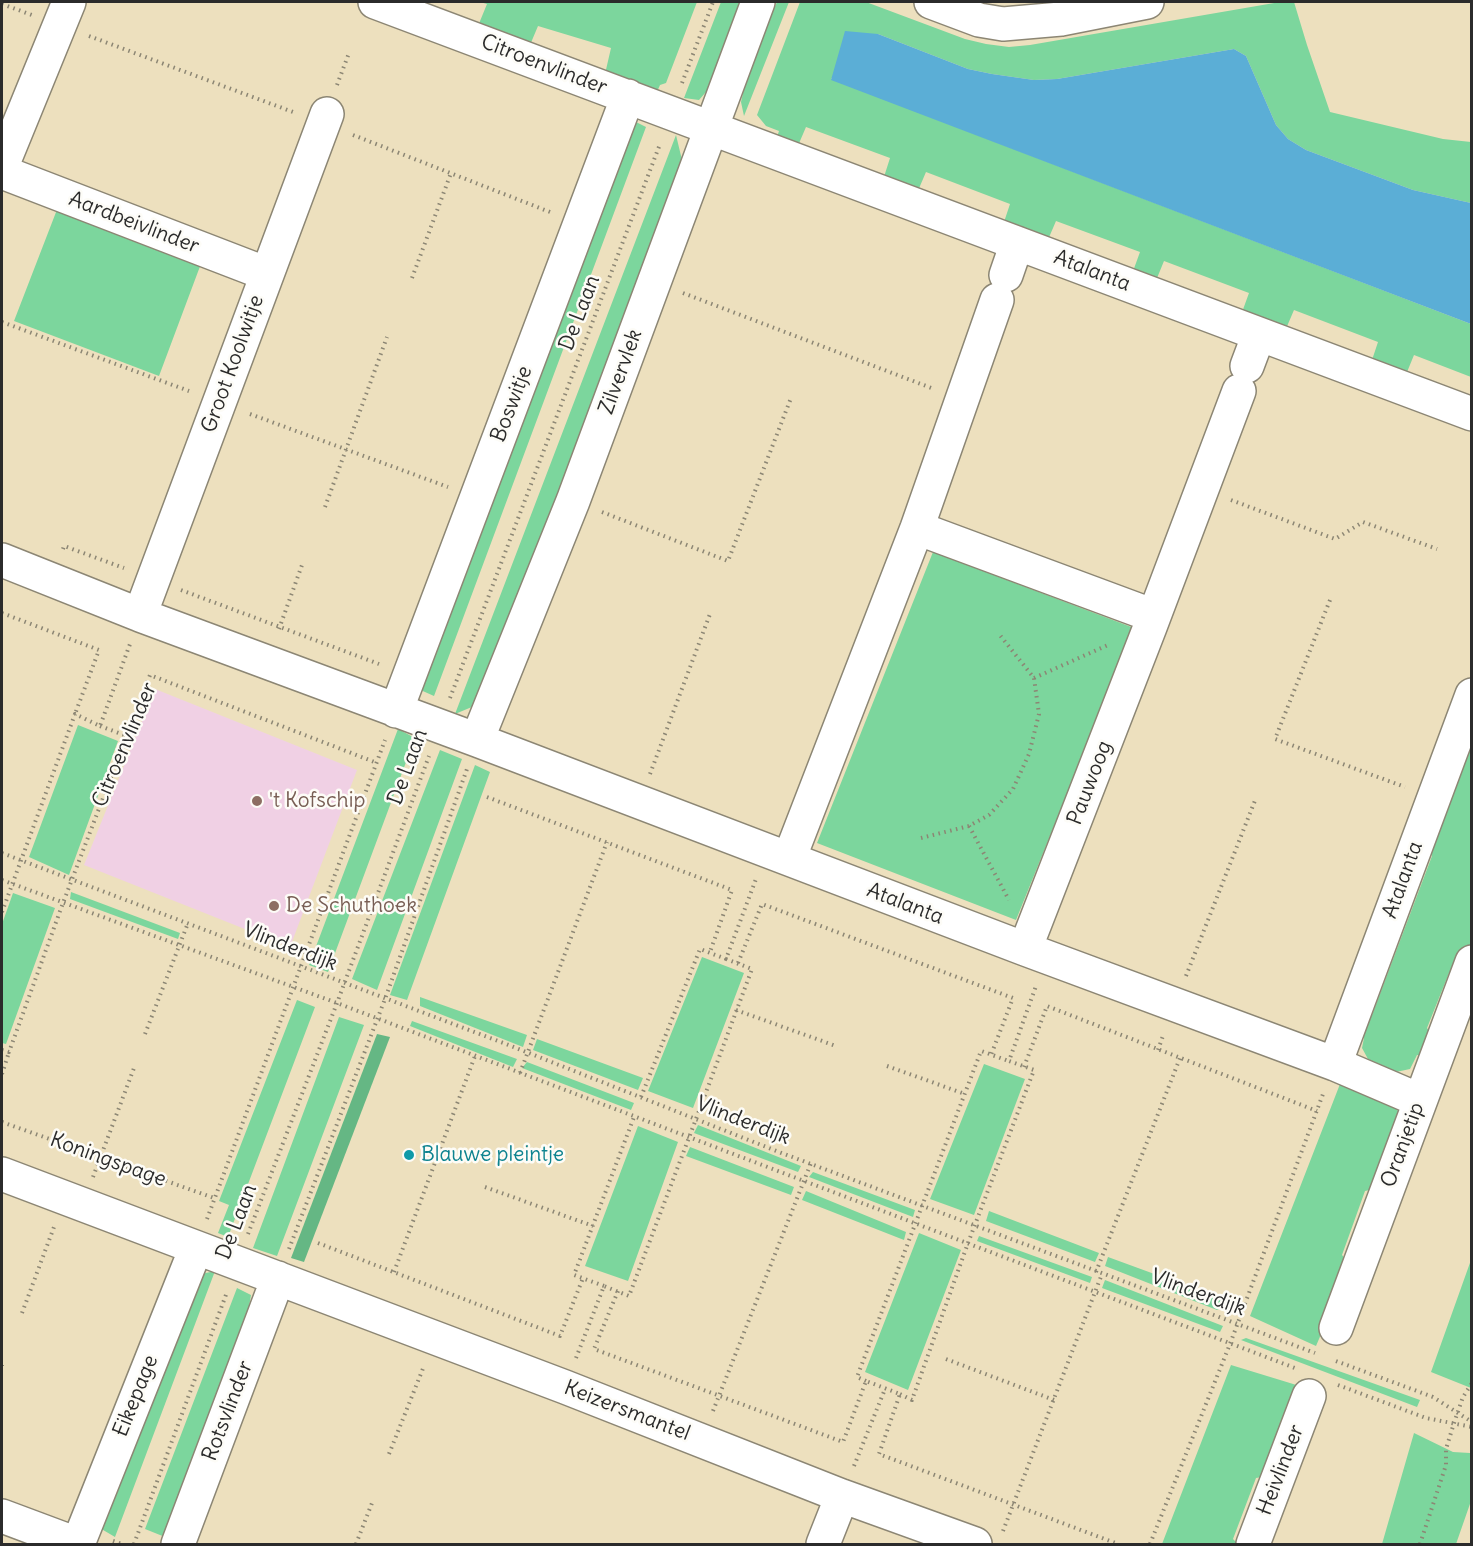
<!DOCTYPE html>
<html>
<head>
<meta charset="utf-8">
<style>
	body { margin:0 }
	#map { position:relative; width:1473px; height:1546px; overflow:hidden; background:#ede0be; font-family:Delius,sans-serif }
	canvas { display:block }
	.frame { position:absolute; inset:0; border:3px solid #2b2b2b; pointer-events:none }
</style>
</head>
<body>
<div id="map">
<canvas width="1473" height="1546"></canvas>
<div class="frame"></div>
</div>
<script>
const context = document.querySelector('canvas').getContext('2d');
context.lineJoin = 'round';
function fillPath(path, color) { context.fillStyle = color; context.fill(path, 'evenodd'); }
const toPath = rows => new Path2D(rows.map(r => 'M' + r).join(''));
function trace(path, color, width, dash) { context.strokeStyle = color; context.lineWidth = width; context.lineCap = dash ? 'butt' : 'round'; context.setLineDash(dash || []); context.stroke(path); }
function drawText(font, color, halo, rows, align = 'center') {
  context.font = font + ' Delius,sans-serif'; context.lineWidth = 5; context.setLineDash([]); context.textBaseline = 'middle'; context.strokeStyle = halo; context.fillStyle = color; for (const [text, x, y, turn = 0] of rows) {
    context.save(); context.translate(x, y); context.rotate((+turn || 0) * Math.PI / 180); context.textAlign = isNaN(turn) ? turn : align; if (halo) context.strokeText(text, 0, 0); context.fillText(text, 0, 0); context.restore();
  }
}
const built = toPath([
	[155,689,357,770,290,947,84,865]
]);
const green = toPath([
	[480,2,697,2,666,83,660,85,656,94,605,74,611,48,538,26,530,45,478,26,487,4],
	[721,2,745,2,712,85,699,100,684,98],
	[777,2,789,2,744,116,741,102,750,62],
	[800,2,866,2,965,39,986,44,1009,47,1030,45,1280,2,1294,2,1307,45,1330,112,1443,139,1471,142,1471,203,1413,190,1306,150,1288,139,1276,125,1246,56,1234,49,1057,79,1034,80,992,74,968,69,878,34,831,79,1471,324,1471,377,1414,355,1405,377,1371,363,1378,342,1294,310,1285,331,1241,315,1249,293,1164,261,1155,283,1132,274,1140,252,1056,221,1047,242,1003,225,1010,204,926,172,917,193,883,180,890,158,806,127,797,148,776,140,779,131,766,126,757,115],
	[630,119,646,127,434,696,416,688],
	[676,135,682,160,479,704,455,714],
	[58,207,202,261,159,376,14,321],
	[933,552,1134,628,1016,920,817,843],
	[78,725,118,741,69,875,29,857],
	[398,729,415,738,328,972,309,965],
	[1471,744,1471,942,1464,962,1449,973,1427,1028,1433,1037,1426,1057,1417,1055,1410,1069,1396,1072,1368,1059,1362,1048,1364,1038,1354,1031,1362,1020,1372,1015,1432,856,1427,845,1432,833,1440,828],
	[440,750,462,759,377,990,352,979],
	[475,765,490,772,407,1000,390,995],
	[71,892,180,933,178,939,70,899],
	[13,893,55,908,6,1044,2,1043,2,924],
	[702,957,744,973,693,1108,648,1091],
	[420,997,527,1035,523,1047,420,1006],
	[297,1000,315,1007,228,1237,218,1233,229,1205,219,1201],
	[339,1017,364,1025,277,1256,253,1248],
	[412,1021,517,1059,513,1067,410,1026],
	[537,1039,643,1078,638,1090,533,1050],
	[527,1062,634,1103,631,1110,522,1068],
	[984,1064,1025,1079,974,1215,930,1199],
	[1340,1084,1393,1102,1400,1115,1374,1189,1365,1191,1342,1255,1347,1261,1348,1271,1316,1346,1250,1316],
	[698,1125,801,1166,798,1172,694,1133],
	[638,1126,678,1142,628,1281,585,1266],
	[690,1147,794,1187,791,1195,686,1156],
	[813,1172,915,1210,913,1217,809,1177],
	[806,1191,906,1232,904,1240,802,1200],
	[989,1211,1099,1253,1095,1262,986,1221],
	[919,1233,961,1250,908,1390,865,1372],
	[979,1236,1092,1277,1090,1283,977,1241],
	[1108,1257,1228,1301,1225,1306,1217,1310,1105,1266],
	[1471,1260,1471,1388,1431,1372],
	[215,1271,115,1537,98,1527,192,1276],
	[1105,1280,1223,1326,1220,1332,1102,1288],
	[237,1288,251,1295,247,1319,165,1537,145,1529],
	[1246,1338,1420,1400,1417,1407,1241,1340],
	[1231,1365,1303,1387,1268,1476,1256,1478,1233,1539,1238,1544,1162,1544],
	[1414,1433,1453,1452,1470,1453,1471,1450,1471,1501,1456,1544,1382,1544]
]);
const forest = toPath([
	[377,1034,390,1037,304,1262,291,1258]
]);
const water = toPath([
	[845,31,878,34,968,69,992,74,1034,80,1057,79,1234,49,1246,56,1276,125,1288,139,1306,150,1413,190,1471,203,1471,324,831,80]
]);
const path = toPath([
	[2,4,32,15],
	[89,36,293,112],
	[682,83,713,2],
	[337,85,349,53],
	[353,135,550,212],
	[412,278,451,173],
	[683,293,934,389],
	[2,322,189,391],
	[250,414,448,487],
	[1231,500,1335,539,1363,522,1437,549],
	[325,507,387,337],
	[602,512,728,561,791,398],
	[63,549,64,546,124,568],
	[181,590,379,664],
	[1330,600,1275,739,1405,787],
	[2,613,99,650,75,714],
	[279,629,302,565],
	[1034,678,1108,645],
	[450,698,660,144],
	[100,726,127,736],
	[650,774,710,614],
	[487,797,732,890,710,952],
	[969,826,1009,900],
	[921,838,969,826,989,815,1013,789,1029,754,1039,714,1034,678,999,634],
	[2,853,506,1044,779,1152,1315,1353],
	[2,880,337,1003,1295,1368],
	[2,912,75,714,100,726,130,644],
	[738,963,762,904,1013,998,991,1055],
	[1186,976,1256,798],
	[736,1010,836,1046],
	[145,1034,188,923],
	[2,1050,9,1052,63,903,150,675,377,763],
	[1158,1050,1164,1033],
	[887,1066,965,1094],
	[1024,1067,1047,1006,1317,1111],
	[520,1073,607,842],
	[2,1074,9,1052],
	[641,1097,700,949,726,959],
	[2,1122,214,1198],
	[93,1177,134,1068],
	[485,1187,593,1226],
	[207,1219,385,740],
	[248,1234,337,1003,429,756],
	[318,1243,560,1336,583,1278],
	[289,1249,385,999,467,769],
	[394,1272,475,1056],
	[1096,1272,1180,1058],
	[604,1286,574,1275,634,1117],
	[618,1291,594,1349,843,1442,866,1381,900,1394,879,1454,1118,1544],
	[22,1313,54,1227],
	[576,1358,604,1286,629,1296,696,1119,752,969,726,959,756,879],
	[946,1359,1054,1400],
	[1336,1361,1433,1397,1472,1422],
	[2,1366,2,1365],
	[866,1381,857,1377,981,1051,1009,1061],
	[1338,1385,1426,1418,1472,1427],
	[900,1394,912,1400,968,1243,1034,1070,1009,1061,1036,986],
	[713,1411,811,1163],
	[389,1454,424,1366],
	[854,1466,885,1389],
	[1003,1531,1102,1274],
	[113,1541,122,1544],
	[134,1544,227,1292],
	[356,1544,372,1503],
	[1150,1544,1230,1344,1323,1094],
	[1420,1544,1446,1465,1446,1449,1454,1423,1463,1397,1472,1383]
]);
const minor = toPath([
	[375,2,1472,414],
	[931,2,979,20,1003,24,1061,19,1147,2],
	[2,166,69,2],
	[2,172,267,274],
	[1006,275,1017,243],
	[1247,366,1259,334],
	[917,528,1154,616],
	[2,560,140,615,477,740,1025,949,1335,1064,1419,1100],
	[140,615,327,114],
	[396,711,628,96],
	[477,740,573,501,758,2],
	[789,859,917,528,997,300],
	[1025,949,1150,627,1239,391],
	[1335,1064,1472,695],
	[2,1174,565,1387,842,1496,975,1544],
	[1336,1328,1472,962],
	[2,1516,77,1544],
	[78,1544,196,1248],
	[178,1544,278,1278],
	[823,1544,842,1496],
	[1253,1544,1309,1396]
]);
const markers = [
	[257,801,6,"#8d6e63"],
	[274,906,6,"#8d6e63"],
	[409,1155,6,"#0f9aa8"]
];
const streetNames = [
	["Citroenvlinder",544,65,21],
	["Aardbeivlinder",134,223,21],
	["Atalanta",1092,271,21],
	["De Laan",580,313,-69],
	["Groot Koolwitje",233,364,-70],
	["Zilvervlek",621,372,-70],
	["Boswitje",512,404,-69],
	["Citroenvlinder",125,745,-67],
	["De Laan",408,767,-70],
	["Pauwoog",1090,783,-69],
	["Atalanta",1403,880,-70],
	["Atalanta",905,904,21],
	["Vlinderdijk",290,947,21],
	["Vlinderdijk",743,1121,21],
	["Oranjetip",1403,1145,-70],
	["Koningspage",108,1160,20],
	["De Laan",237,1222,-69],
	["Vlinderdijk",1198,1293,20],
	["Eikepage",136,1396,-68],
	["Rotsvlinder",228,1411,-69],
	["Keizersmantel",627,1411,21],
	["Heivlinder",1281,1470,-69]
];
const educationNames = [
	["'t Kofschip",269,801],
	["De Schuthoek",286,906]
];
const cultureNames = [
	["Blauwe pleintje",421,1155]
];
fillPath(built, '#f0d0e4');
fillPath(green, '#7cd69d');
fillPath(forest, '#65b784');
fillPath(water, '#5baed6');
trace(minor, '#8c8674', 36);
trace(path, '#8c8674', 4, [1.5, 4.5]);
trace(minor, '#fff', 33);
for (const [x, y, r, color] of markers) { const dot = new Path2D(); dot.arc(x, y, r, 0, 2 * Math.PI); context.fillStyle = color; context.fill(dot); trace(dot, '#fdfcf7', 2); }
drawText('21px', '#2b2b2b', '#fdfcf7', streetNames);
drawText('21px', '#785e54', '#fdfcf7', educationNames, 'left');
drawText('21px', '#0d838f', '#fdfcf7', cultureNames, 'left');
</script>
</body>
</html>
